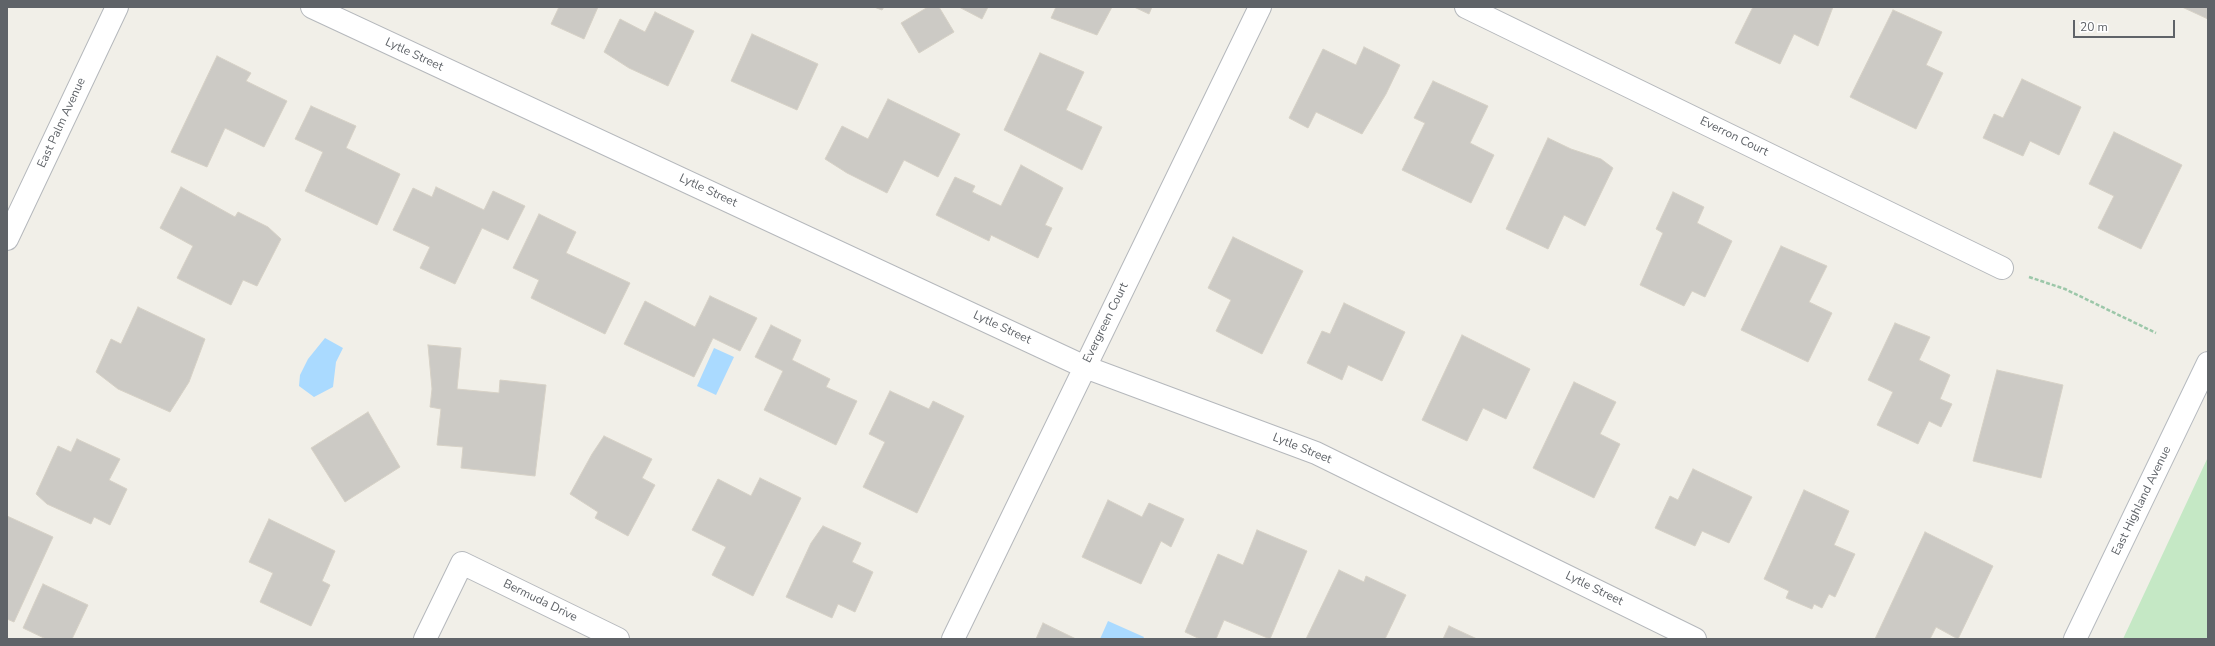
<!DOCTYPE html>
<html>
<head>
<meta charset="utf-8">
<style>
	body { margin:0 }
	#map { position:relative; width:2215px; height:646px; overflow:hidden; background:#f1efe8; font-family:"Nunito Sans",sans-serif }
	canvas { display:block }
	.frame { position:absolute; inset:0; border:8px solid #5f6368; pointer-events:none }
	.scale { position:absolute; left:2073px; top:20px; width:102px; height:18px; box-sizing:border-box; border:2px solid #5f6368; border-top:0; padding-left:5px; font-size:12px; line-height:14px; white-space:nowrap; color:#5f6368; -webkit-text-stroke:3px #fff; paint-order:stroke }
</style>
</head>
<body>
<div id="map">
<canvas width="2215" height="646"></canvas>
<div class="frame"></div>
<div class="scale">20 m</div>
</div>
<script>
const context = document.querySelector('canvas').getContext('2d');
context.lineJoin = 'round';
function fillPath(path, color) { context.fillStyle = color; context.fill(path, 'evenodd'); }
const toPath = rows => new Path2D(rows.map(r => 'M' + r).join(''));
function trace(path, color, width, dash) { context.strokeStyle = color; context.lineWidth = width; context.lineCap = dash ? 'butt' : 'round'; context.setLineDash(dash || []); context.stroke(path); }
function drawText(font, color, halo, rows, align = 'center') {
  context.font = font + ' "Nunito Sans",sans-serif'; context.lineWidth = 3; context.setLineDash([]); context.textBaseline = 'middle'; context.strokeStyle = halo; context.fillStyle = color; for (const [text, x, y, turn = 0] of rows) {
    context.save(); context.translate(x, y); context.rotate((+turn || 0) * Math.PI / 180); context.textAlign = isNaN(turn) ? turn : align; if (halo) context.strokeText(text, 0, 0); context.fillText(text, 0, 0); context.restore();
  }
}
const green = toPath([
	[2208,457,2208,639,2123,639]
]);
const water = toPath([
	[325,338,343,348,336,362,333,387,314,397,299,386,300,375,308,359],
	[714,348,734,357,716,395,697,386],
	[1108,621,1144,637,1143,639,1100,639]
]);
const building = toPath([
	[559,7,598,7,584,39,551,24,559,7],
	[874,7,884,7,882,10,874,7],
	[928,7,939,7,954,32,919,53,901,23,928,7],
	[959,7,988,7,982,19,959,7],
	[1056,7,1112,7,1097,35,1051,18,1056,7],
	[1134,7,1152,7,1149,14,1134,7],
	[1753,7,1833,7,1818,46,1794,34,1780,64,1735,43,1753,7],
	[2182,7,2208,7,2208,19,2182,7],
	[1893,10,1942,32,1926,65,1943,73,1916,129,1850,97,1893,10],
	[655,12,694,31,668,86,629,68,604,52,620,19,645,32,655,12],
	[752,34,818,64,797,110,731,81,752,34],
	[1364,47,1400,65,1386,94,1362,134,1316,112,1308,128,1289,118,1323,49,1356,65,1364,47],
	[1040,53,1084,72,1066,110,1102,127,1082,170,1004,130,1040,53],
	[217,56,251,73,246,81,287,101,264,147,225,128,207,167,171,152,217,56],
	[2022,79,2081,107,2059,155,2030,141,2023,156,1983,138,1994,114,2003,118,2022,79],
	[1433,81,1488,106,1470,143,1494,155,1471,203,1402,170,1425,123,1414,118,1433,81],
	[888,99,960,134,938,177,904,160,887,193,847,173,825,159,842,126,868,139,888,99],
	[311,106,356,126,346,148,400,174,377,225,305,191,323,152,295,139,311,106],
	[2114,132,2182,165,2141,249,2098,228,2114,196,2089,184,2114,132],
	[1548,138,1571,149,1601,159,1613,168,1585,226,1564,215,1548,249,1506,229,1548,138],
	[1021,165,1063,188,1045,225,1052,228,1038,258,991,235,989,241,936,215,955,177,975,186,972,192,1001,206,1021,165],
	[181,187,235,217,238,212,268,227,281,239,257,286,243,280,231,305,177,278,193,246,160,228,181,187],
	[436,187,484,210,493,191,525,206,508,240,482,228,455,284,420,268,430,247,393,230,413,188,432,197,436,187],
	[1673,192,1704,207,1697,223,1732,241,1705,297,1692,291,1684,306,1640,285,1663,233,1656,229,1673,192],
	[539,214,576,232,566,253,630,283,605,334,531,298,539,280,513,268,539,214],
	[1233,237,1303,271,1262,354,1216,331,1231,300,1208,288,1233,237],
	[1781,246,1827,266,1809,302,1832,313,1808,362,1741,330,1781,246],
	[710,296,757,318,740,351,713,338,694,377,624,344,645,301,695,327,710,296],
	[1344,303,1405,332,1382,381,1348,365,1342,380,1307,363,1322,331,1330,334,1344,303],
	[138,307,205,339,189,382,170,412,118,389,96,372,111,339,121,344,138,307],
	[1895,323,1930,337,1919,360,1950,375,1940,399,1952,404,1941,427,1929,421,1918,444,1877,425,1893,392,1868,380,1895,323],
	[771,325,801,340,792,360,830,379,826,387,857,401,836,445,764,410,783,371,755,357,771,325],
	[1462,335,1530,369,1506,419,1483,408,1467,441,1422,420,1462,335],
	[428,345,461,348,457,389,499,393,500,380,546,385,535,476,461,468,463,447,437,445,441,409,430,407,432,389,428,345],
	[1997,370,2063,385,2041,478,1973,461,1997,370],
	[1574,382,1616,402,1600,434,1620,444,1594,498,1533,468,1574,382],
	[890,391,929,409,933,401,964,416,917,513,863,487,885,442,869,434,890,391],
	[368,412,400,467,345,502,311,448,368,412],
	[604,436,652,459,642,478,655,485,628,536,595,518,598,512,570,494,592,454,604,436],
	[77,439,120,459,109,480,127,489,110,525,94,517,91,524,47,504,36,494,58,446,71,452,77,439],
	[1693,469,1752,497,1729,543,1702,531,1695,546,1655,528,1670,496,1678,500,1693,469],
	[760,478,801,498,753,596,712,575,726,547,692,530,718,479,751,496,760,478],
	[1804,490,1849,511,1834,545,1855,554,1835,597,1829,594,1822,608,1814,604,1812,609,1786,598,1789,591,1764,579,1804,490],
	[1108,500,1142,517,1149,503,1184,519,1171,547,1161,541,1141,584,1082,557,1108,500],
	[7,516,53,537,14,622,7,619,7,516],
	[269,519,335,551,322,581,330,585,311,626,260,602,273,573,249,562,269,519],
	[823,526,861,543,852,562,873,572,855,612,838,604,832,618,786,597,811,543,823,526],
	[1257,530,1307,551,1270,639,1224,620,1216,639,1200,639,1185,632,1218,554,1243,565,1257,530],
	[1925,532,1993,566,1958,639,1936,627,1930,639,1875,639,1925,532],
	[1339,570,1364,582,1366,576,1406,595,1385,639,1306,639,1339,570],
	[43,584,88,605,72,639,46,639,23,628,43,584],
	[1043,623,1076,639,1036,639,1043,623],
	[1449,626,1477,639,1443,639,1449,626]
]);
const path = toPath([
	[2029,277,2065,289,2156,333]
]);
const minor = toPath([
	[312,7,1085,367,1316,453,1695,639],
	[1466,7,2002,268],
	[425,639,462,563,618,639],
	[953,639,1260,7]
]);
const tertiary = toPath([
	[7,239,117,7]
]);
const secondary = toPath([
	[2075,639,2208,363]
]);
const streetNames = [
	["Lytle Street",414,55,25],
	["East Palm Avenue",62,123,-65],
	["Everron Court",1734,137,26],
	["Lytle Street",708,191,25],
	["Evergreen Court",1106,323,-64],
	["Lytle Street",1002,328,25],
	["Lytle Street",1302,449,22],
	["East Highland Avenue",2142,501,-64],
	["Lytle Street",1594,589,26],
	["Bermuda Drive",540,601,26]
];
fillPath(green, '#c5e8c5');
fillPath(water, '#aadaff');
fillPath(building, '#cccac5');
trace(building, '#d6d1c6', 1);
trace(minor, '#b5b8bc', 24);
trace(tertiary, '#b5b8bc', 24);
trace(secondary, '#b6babf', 24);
trace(path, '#9cc7a9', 2.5, [4, 2]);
trace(minor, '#fff', 22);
trace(tertiary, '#fff', 22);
trace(secondary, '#fff', 22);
drawText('12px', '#5f6368', '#fff', streetNames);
</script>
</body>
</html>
